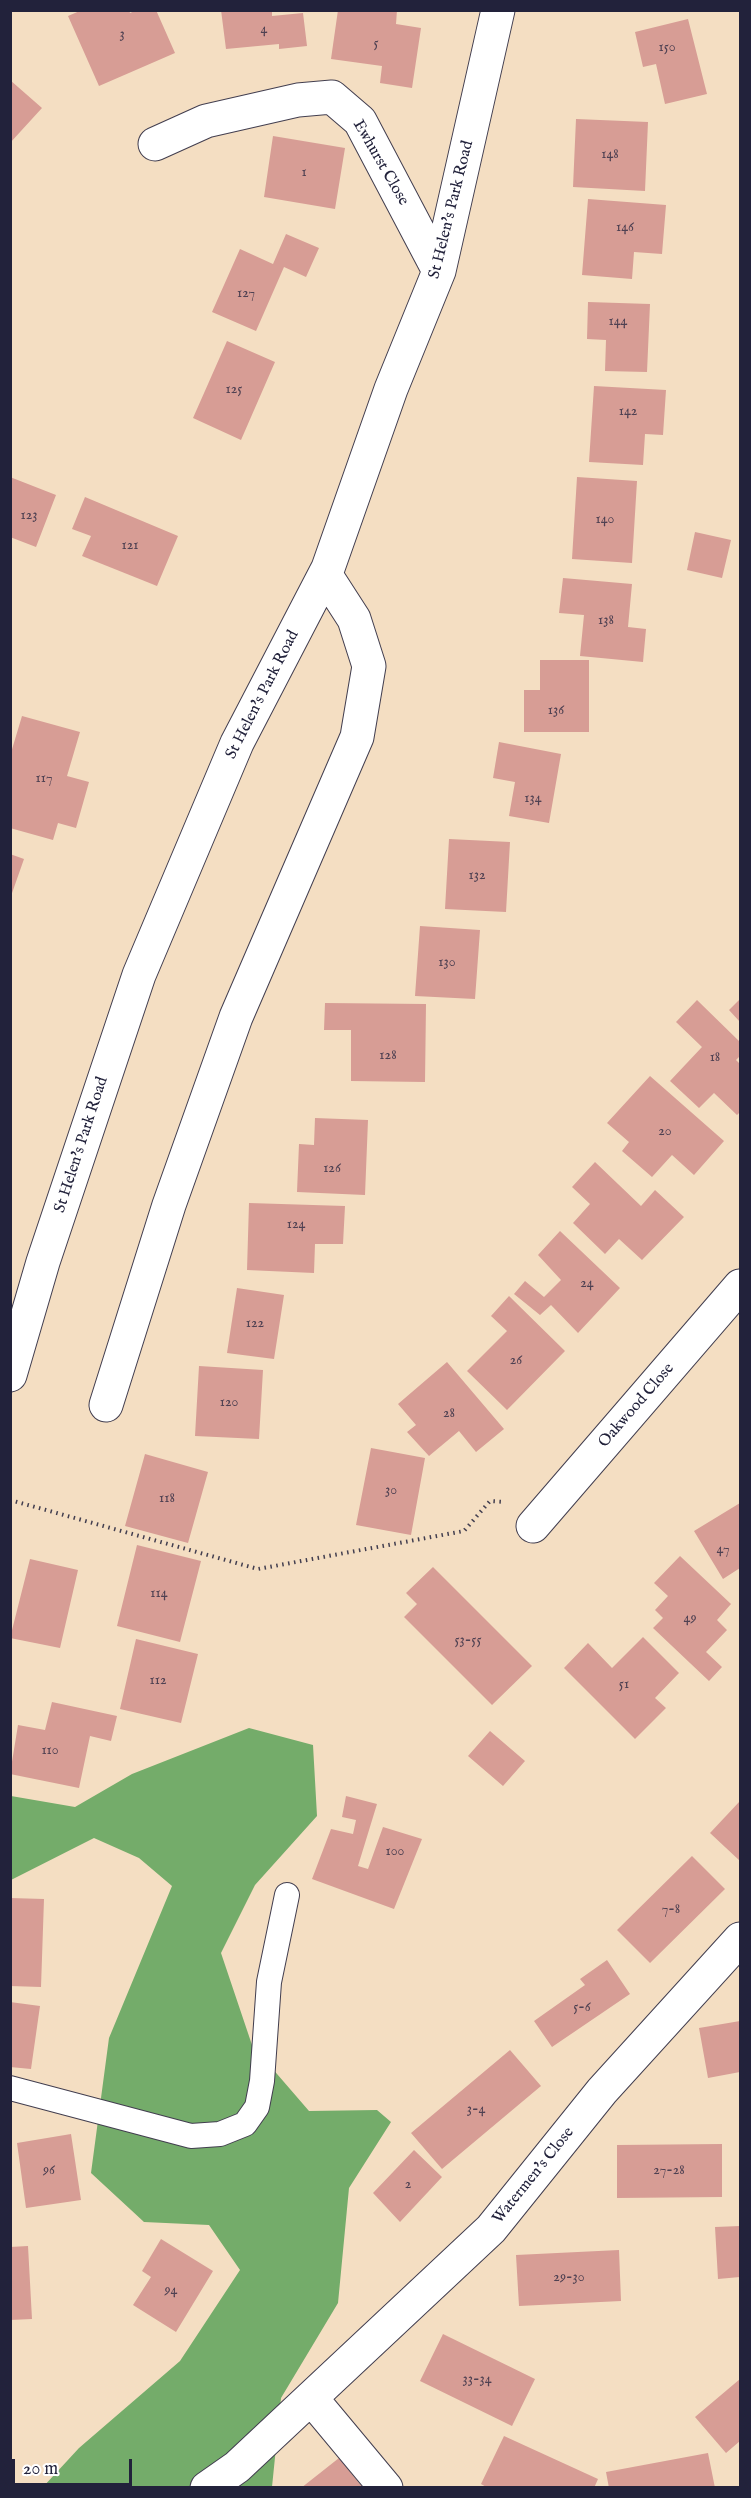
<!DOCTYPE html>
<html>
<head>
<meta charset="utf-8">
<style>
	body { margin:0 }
	#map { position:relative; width:751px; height:2498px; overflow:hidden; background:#f4dec2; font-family:"IM FELL English",serif }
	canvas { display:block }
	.frame { position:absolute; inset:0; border:12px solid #22223b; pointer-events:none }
	.scale { position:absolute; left:12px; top:2459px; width:120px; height:27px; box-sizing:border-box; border:3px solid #22223b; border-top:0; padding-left:8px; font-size:18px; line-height:21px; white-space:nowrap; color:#22223b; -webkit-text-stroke:4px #fff; paint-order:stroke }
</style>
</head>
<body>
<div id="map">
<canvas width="751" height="2498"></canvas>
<div class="frame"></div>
<div class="scale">20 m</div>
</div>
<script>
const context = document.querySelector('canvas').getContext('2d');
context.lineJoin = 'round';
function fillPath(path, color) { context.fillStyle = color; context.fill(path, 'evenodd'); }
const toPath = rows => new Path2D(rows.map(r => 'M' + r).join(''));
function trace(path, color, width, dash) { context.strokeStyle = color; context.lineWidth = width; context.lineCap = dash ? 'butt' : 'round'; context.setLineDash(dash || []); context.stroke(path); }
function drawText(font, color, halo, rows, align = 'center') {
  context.font = font + ' "IM FELL English",serif'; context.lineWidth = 5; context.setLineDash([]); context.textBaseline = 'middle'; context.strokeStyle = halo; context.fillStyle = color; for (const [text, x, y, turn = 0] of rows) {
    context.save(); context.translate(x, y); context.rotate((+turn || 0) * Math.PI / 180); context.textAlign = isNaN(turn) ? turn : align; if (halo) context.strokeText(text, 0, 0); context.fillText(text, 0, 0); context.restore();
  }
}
const forest = toPath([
	[249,1728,313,1745,317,1816,255,1885,221,1953,252,2045,309,2111,377,2110,391,2122,349,2188,338,2303,281,2398,272,2487,43,2487,79,2448,180,2361,240,2270,209,2225,144,2222,91,2173,109,2038,172,1886,139,1858,94,1838,11,1880,11,1796,75,1807,132,1774]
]);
const building = toPath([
	[82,10,129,10,130,13,137,10,156,10,175,53,99,86,68,16],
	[221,10,272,10,272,16,303,13,307,46,279,49,279,44,226,49],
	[338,10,397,10,396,24,421,28,412,88,380,83,382,66,331,59],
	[688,19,707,94,665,104,656,64,643,67,635,32],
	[10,80,42,108,10,143],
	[576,119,648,122,645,191,573,187],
	[273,136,345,148,335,209,264,197],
	[588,199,666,205,662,254,634,252,632,279,582,275],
	[286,234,319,248,306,277,284,267,256,331,212,312,240,249,273,264],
	[588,302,650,304,647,372,605,371,606,340,587,339],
	[227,341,275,362,241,440,193,418],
	[594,386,666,390,663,435,645,434,643,465,589,462],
	[10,477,56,495,36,547,10,537],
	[577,477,637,481,632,563,572,559],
	[85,497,178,536,157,586,82,556,91,536,72,529],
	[695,532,731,540,722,578,687,570],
	[563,578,632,584,628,627,646,629,643,662,580,656,584,615,559,613],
	[540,660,589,660,589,732,524,732,524,690,540,690],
	[22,716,80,732,67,776,89,782,76,828,58,823,53,840,10,828,10,756],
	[499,742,561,754,549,823,509,816,515,782,493,778],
	[449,839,510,842,506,912,445,909],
	[10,854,24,859,11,896,10,896],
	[420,926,480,930,475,999,415,996],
	[740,999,740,1022,729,1010],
	[697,1000,740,1042,740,1056,736,1060,740,1064,740,1112,737,1115,714,1093,699,1108,670,1081,702,1047,676,1022],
	[325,1003,426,1004,425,1082,351,1081,351,1030,324,1030],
	[650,1076,724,1141,694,1175,672,1155,652,1177,622,1151,629,1142,607,1123],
	[315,1118,368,1120,365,1195,297,1192,299,1144,314,1145],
	[595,1162,641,1206,655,1190,684,1217,642,1260,619,1239,605,1254,573,1223,590,1204,572,1187],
	[249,1203,345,1206,343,1244,315,1244,314,1273,247,1270],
	[560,1231,620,1288,578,1333,551,1305,540,1315,514,1294,525,1281,544,1297,561,1280,538,1255],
	[237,1288,284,1295,274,1359,227,1353],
	[509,1296,565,1351,507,1410,467,1371,507,1331,491,1316],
	[447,1362,504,1429,476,1452,459,1431,429,1456,407,1432,416,1425,398,1404],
	[199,1366,263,1370,259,1439,195,1436],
	[371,1448,425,1458,411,1535,356,1525],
	[145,1454,208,1472,188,1543,125,1526],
	[740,1503,740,1568,723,1579,694,1531],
	[137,1545,201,1561,180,1642,117,1626],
	[680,1556,731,1604,717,1620,727,1630,706,1652,722,1667,709,1681,653,1628,663,1618,655,1610,668,1596,654,1583],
	[30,1559,78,1570,60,1648,10,1638],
	[433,1567,532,1666,492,1705,404,1617,417,1604,406,1593],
	[643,1637,679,1673,655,1698,666,1708,635,1739,564,1668,588,1643,612,1668],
	[136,1639,198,1654,181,1723,120,1709],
	[52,1702,117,1716,111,1741,90,1736,79,1788,10,1774,18,1725,45,1730],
	[490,1731,525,1761,503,1786,468,1756],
	[346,1796,377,1804,358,1866,368,1869,383,1827,422,1839,394,1909,312,1879,331,1829,353,1834,356,1820,342,1817],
	[740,1801,740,1861,710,1833],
	[692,1856,725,1889,650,1963,617,1930],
	[10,1898,44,1899,41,1987,10,1986],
	[607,1960,630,1994,552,2047,534,2021,585,1985,580,1979],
	[10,2002,40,2006,31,2069,10,2067],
	[740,2021,740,2072,708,2078,699,2028],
	[510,2050,541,2086,442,2169,411,2133],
	[71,2134,81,2200,26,2208,17,2143],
	[722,2144,722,2197,617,2198,617,2145],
	[414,2150,442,2177,400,2222,373,2193],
	[740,2226,740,2277,718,2279,715,2227],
	[161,2239,213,2271,176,2332,133,2305,151,2277,142,2271],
	[28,2246,32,2319,10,2320,10,2247],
	[619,2250,621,2301,519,2306,516,2255],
	[443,2334,535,2379,512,2426,420,2381],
	[740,2379,740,2441,726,2453,695,2417],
	[504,2436,598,2479,594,2488,488,2488,481,2484],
	[708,2453,715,2488,609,2488,606,2472],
	[339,2458,363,2488,301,2488]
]);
const path = toPath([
	[10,1500,258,1569,464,1531,490,1501,505,1502]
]);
const lane = toPath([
	[10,2088,191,2136,220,2134,245,2124,257,2107,262,2081,269,1982,287,1895]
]);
const street = toPath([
	[155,144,206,121,298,100,332,97,360,121,439,271],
	[10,1375,43,1262,139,975,237,743,328,568,391,389,439,271,498,10],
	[106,1405,169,1205,236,1017,357,737,369,666,354,619,325,574],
	[533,1526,740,1286],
	[311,2398,386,2488],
	[207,2488,237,2467,491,2229,602,2091,740,1939]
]);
const numberNames = [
	["4",264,30],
	["3",122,35],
	["5",376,44],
	["150",667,48],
	["148",610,155],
	["1",304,173],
	["146",625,228],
	["127",246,294],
	["144",618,322],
	["125",234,390],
	["142",628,412],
	["123",29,516],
	["140",605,520],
	["121",130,546],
	["138",606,621],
	["136",556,711],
	["117",44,779],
	["134",533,799],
	["132",477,876],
	["130",447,963],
	["128",388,1056],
	["18",715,1058],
	["20",665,1132],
	["126",332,1169],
	["124",296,1225],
	["24",587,1284],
	["122",255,1324],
	["26",516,1361],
	["120",229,1403],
	["28",449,1414],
	["30",391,1491],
	["118",167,1499],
	["47",723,1550],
	["114",159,1594],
	["49",690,1619],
	["53-55",468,1641],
	["112",158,1681],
	["51",624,1685],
	["110",50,1751],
	["100",395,1852],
	["7-8",671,1910],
	["5-6",582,2008],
	["3-4",476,2110],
	["96",49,2171],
	["27-28",669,2171],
	["2",408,2185],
	["29-30",569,2278],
	["94",171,2291],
	["33-34",477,2380]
];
const streetNames = [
	["Ewhurst Close",380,163,60],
	["St Helen's Park Road",452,210,-76],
	["St Helen's Park Road",263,695,-63],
	["St Helen's Park Road",82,1145,-72],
	["Oakwood Close",637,1406,-49],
	["Watermen's Close",534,2176,-51]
];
fillPath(forest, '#74ac6a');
fillPath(building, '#d79d95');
trace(lane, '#423e4f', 26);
trace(street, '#423e4f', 35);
trace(path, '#423e4f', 4, [1.5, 4.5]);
trace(lane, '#fff', 24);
trace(street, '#fff', 33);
drawText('14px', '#4f4152', null, numberNames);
drawText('16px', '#22223b', '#fff', streetNames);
</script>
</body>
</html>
